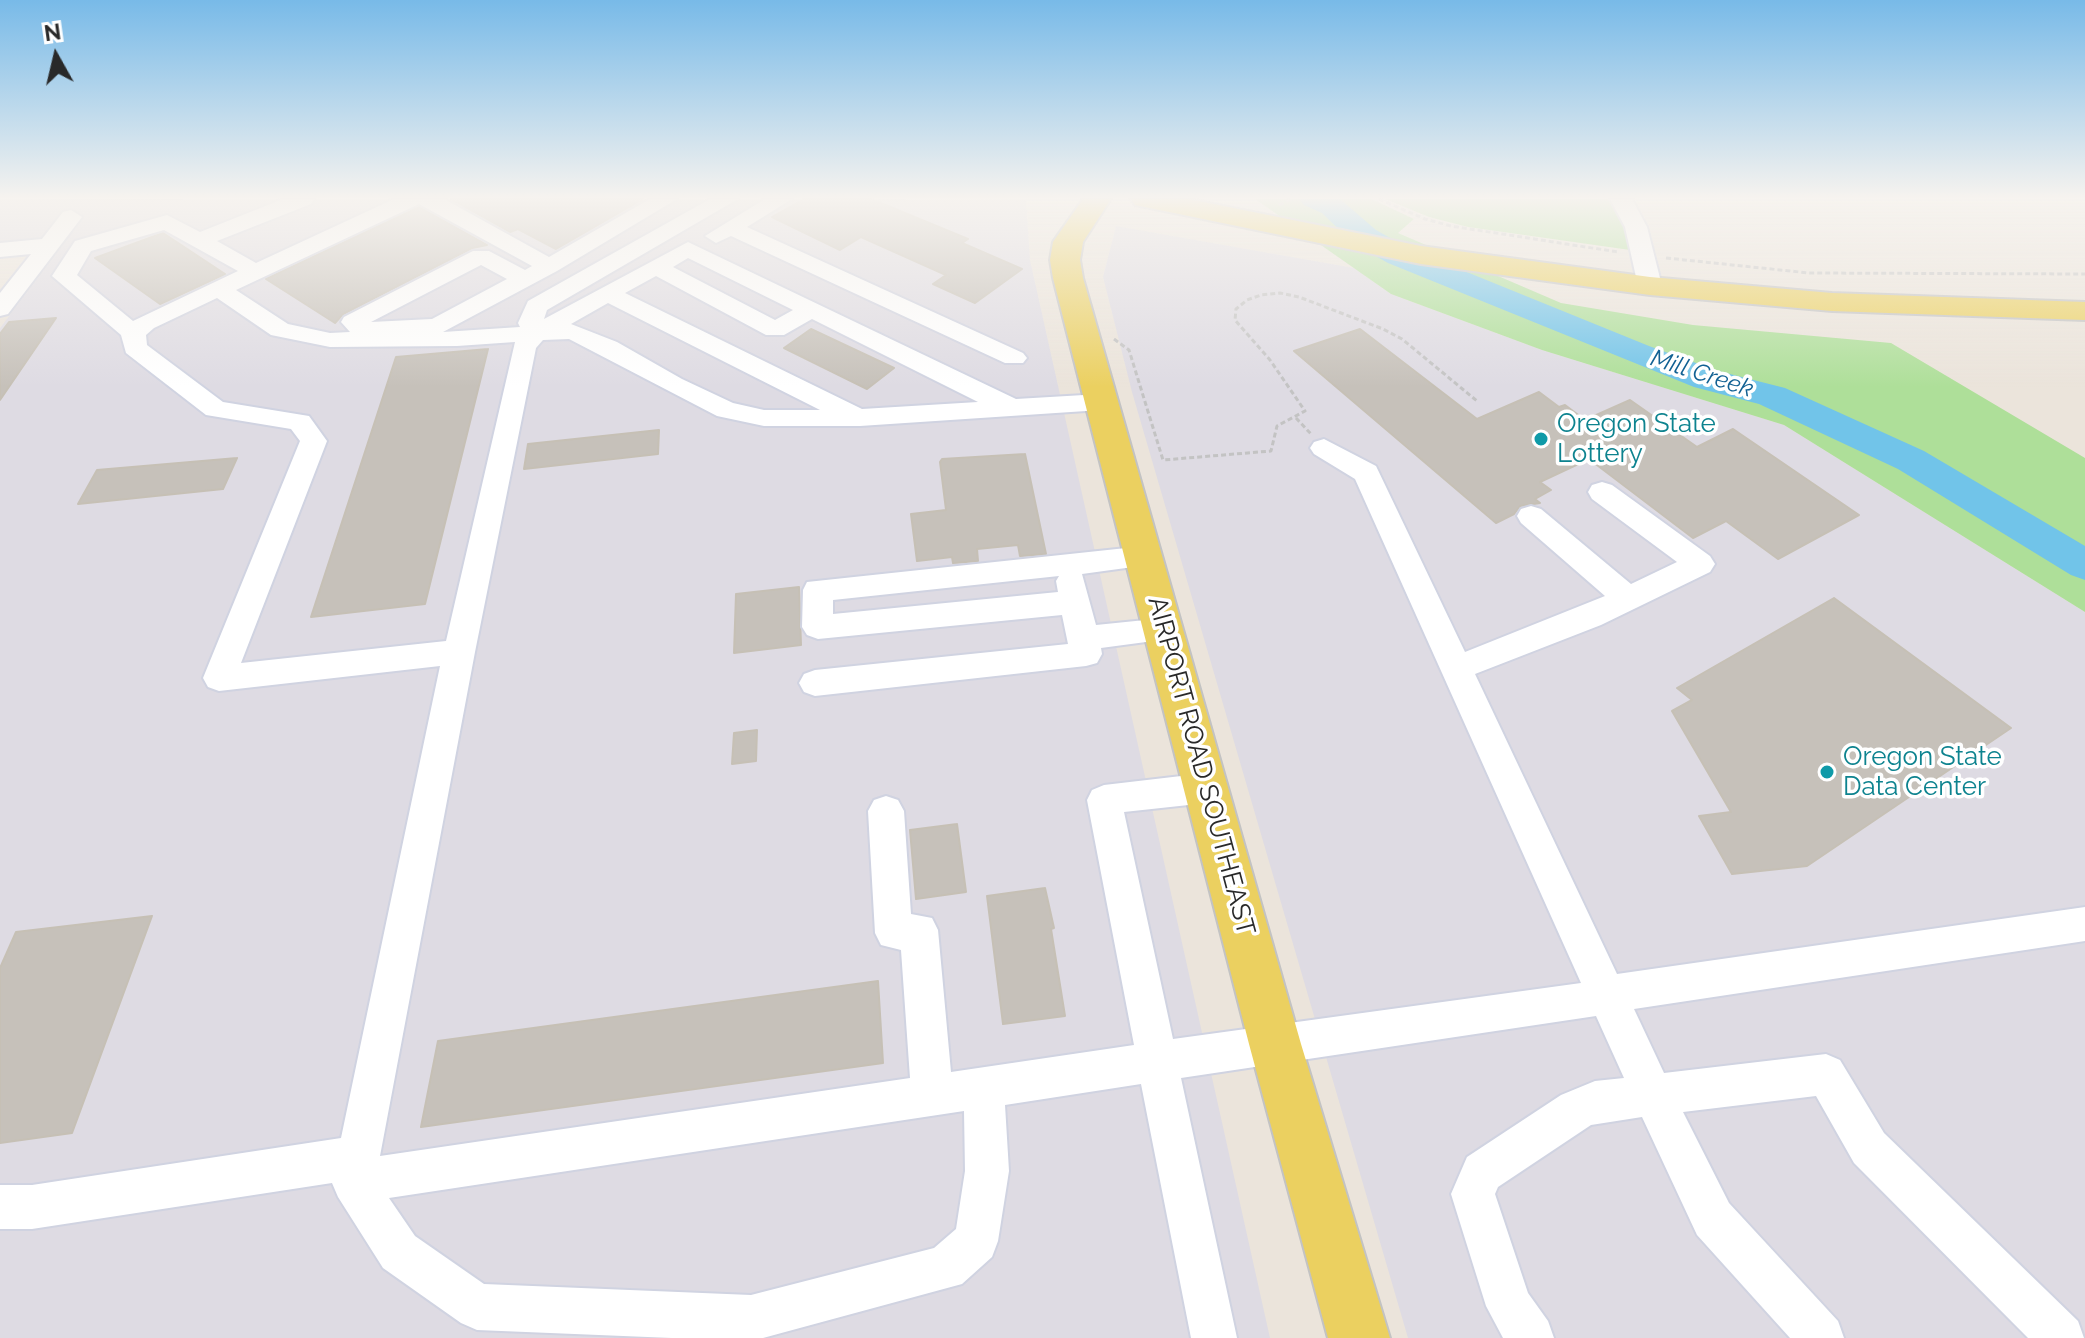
<!DOCTYPE html>
<html>
<head>
<meta charset="utf-8">
<style>
	body { margin:0 }
	#map { position:relative; width:2085px; height:1338px; overflow:hidden; background:#ebe4db; font-family:Raleway,sans-serif }
	canvas { display:block }
	.north { position:absolute; left:16px; top:16px; width:80px; height:80px; -webkit-text-stroke:6px #fff; paint-order:stroke; rotate:352deg; font-size:22px; font-weight:700; line-height:32px; text-align:center; color:#292929 }
	.north::after { content:''; display:block; margin:auto; width:28px; height:36px; background:#292929; clip-path:polygon(50% 0,100% 100%,50% 72%,0 100%) }
</style>
</head>
<body>
<div id="map">
<canvas width="2085" height="1338"></canvas>
<div class="north">N</div>
</div>
<script>
const context = document.querySelector('canvas').getContext('2d');
context.lineJoin = 'round';
function fillPath(path, color) { context.fillStyle = color; context.fill(path, 'evenodd'); }
const toPath = rows => new Path2D(rows.map(r => 'M' + r).join(''));
function trace(path, color, width, dash) { context.strokeStyle = color; context.lineWidth = width; context.lineCap = dash ? 'butt' : 'round'; context.setLineDash(dash || []); context.stroke(path); }
function drawText(font, color, halo, rows, align = 'center') {
  context.font = font + ' Raleway,sans-serif'; context.lineWidth = 7; context.setLineDash([]); context.textBaseline = 'middle'; context.strokeStyle = halo; context.fillStyle = color; for (const [text, x, y, turn = 0] of rows) {
    context.save(); context.translate(x, y); context.rotate((+turn || 0) * Math.PI / 180); context.textAlign = isNaN(turn) ? turn : align; if (halo) context.strokeText(text, 0, 0); context.fillText(text, 0, 0); context.restore();
  }
}
const industrial = toPath([
	[0,199,1026,200,1030,260,1270,1338,0,1338,0,328,63,245,0,257],
	[1116,226,1354,268,1391,294,1542,350,1784,425,2085,612,2085,1338,1408,1338,1132,392,1103,277]
]);
const green = toPath([
	[1255,199,1372,199,1414,219,1398,233,1561,303,1693,325,1891,343,2085,458,2085,612,1784,425,1542,350,1391,294],
	[1385,199,1611,199,1621,210,1630,250,1468,227,1429,217]
]);
const river = toPath([
	[1299,199,1340,199,1376,230,1410,249,1649,346,1718,371,1785,388,1924,451,2085,546,2085,580,2071,575,1898,469,1759,404,1694,387,1388,263,1354,244,1322,213,1304,205,1299,199]
]);
const building = toPath([
	[451,199,643,199,556,249,518,229,510,232,451,199],
	[804,199,871,199,968,239,962,243,1022,269,975,303,933,284,946,275,861,237,840,250,772,217,804,199],
	[419,207,487,245,472,248,343,314,335,323,266,279,419,207],
	[163,233,225,274,160,304,95,258,163,233],
	[56,318,0,400,0,334,9,322,56,318],
	[811,329,894,368,867,389,784,348,811,329],
	[1360,329,1477,419,1539,392,1559,407,1565,405,1585,420,1630,400,1697,447,1733,429,1859,515,1778,559,1726,521,1693,538,1589,459,1540,482,1551,490,1535,499,1540,503,1520,506,1514,514,1496,523,1294,351,1360,329],
	[488,349,425,604,311,617,396,357,488,349],
	[659,430,658,454,524,469,528,444,659,430],
	[1025,454,1046,554,1020,556,1018,545,977,549,978,561,953,563,952,557,917,561,911,514,946,510,940,462,942,459,1025,454],
	[237,458,223,489,78,504,97,470,237,458],
	[799,587,801,645,734,653,736,594,799,587],
	[1834,598,2011,728,1807,866,1732,874,1699,816,1731,812,1672,711,1692,700,1677,688,1834,598],
	[757,730,756,761,732,764,734,733,757,730],
	[957,824,966,892,916,899,910,830,957,824],
	[1045,888,1054,928,1051,929,1065,1016,1003,1024,987,896,1045,888],
	[152,916,72,1133,0,1143,0,968,16,932,152,916],
	[878,981,883,1063,421,1127,438,1041,878,981]
]);
const path = toPath([
	[1379,199,1425,219,1451,226,1618,252],
	[1279,205,1291,199],
	[1666,258,1809,273,2085,274],
	[1114,339,1129,350,1163,460,1271,451,1277,426,1305,411,1270,360,1235,320,1236,309,1247,300,1261,295,1280,293,1299,297,1383,329,1402,339,1477,401],
	[1296,418,1311,434]
]);
const minor = toPath([
	[283,199,314,199,311,204,217,241,256,263,394,199,444,199,549,257,650,199,677,199,557,271,443,332,520,327,518,323,528,301,710,199,738,199,547,310,544,319,688,242,1016,399,1101,394,1110,396,1114,402,1110,408,1101,410,860,426,764,426,717,416,569,339,543,340,536,348,475,652,380,1156,910,1078,901,950,881,945,875,933,868,811,874,800,886,796,898,800,904,811,911,914,932,918,938,930,951,1072,1134,1045,1087,800,1092,790,1104,785,1207,773,1219,778,1224,788,1219,798,1207,803,1124,812,1173,1039,1581,983,1355,479,1314,454,1310,448,1314,442,1324,439,1376,466,1465,652,1605,596,1521,523,1517,516,1521,509,1531,506,1541,509,1631,584,1677,562,1592,499,1588,492,1592,485,1602,482,1612,485,1710,556,1715,564,1710,572,1601,625,1475,674,1617,974,2085,907,2085,941,1634,1009,1664,1073,1826,1054,1840,1060,1884,1133,2078,1321,2084,1338,2028,1338,1854,1163,1816,1096,1683,1112,1729,1203,1838,1321,1844,1338,1790,1338,1697,1235,1642,1117,1591,1125,1498,1187,1495,1194,1528,1293,1548,1321,1554,1338,1503,1338,1486,1306,1451,1194,1467,1157,1561,1095,1595,1081,1624,1078,1596,1016,1181,1078,1237,1338,1191,1338,1141,1084,1005,1105,1009,1171,998,1241,992,1257,962,1284,763,1338,672,1338,477,1330,461,1323,383,1268,338,1197,332,1183,32,1229,0,1229,0,1185,32,1185,341,1138,440,666,219,691,208,687,203,678,300,441,291,429,206,415,126,353,121,335,52,276,75,241,167,215,200,232,283,199],
	[419,204,532,266,525,270,489,251,473,251,344,317,341,322,350,332,330,333,288,324,236,290,419,204],
	[164,230,238,271,133,321,77,275,91,251,164,230],
	[688,258,793,310,775,320,673,267,688,258],
	[481,265,507,279,432,319,371,322,481,265],
	[656,276,766,335,784,335,812,319,978,402,862,409,625,293,656,276],
	[217,298,271,335,330,347,457,346,515,342,446,641,241,663,327,441,309,416,223,402,147,345,146,335,154,328,217,298],
	[608,303,820,410,764,410,733,403,682,379,617,342,571,324,608,303],
	[964,1111,965,1171,956,1229,934,1248,751,1295,484,1284,415,1236,389,1198,964,1111],
	[765,199,792,199,747,227,1023,353,1027,358,1023,363,1005,363,731,236,716,243,705,236,765,199],
	[1610,199,1632,199,1647,227,1662,286,1658,291,1650,293,1642,291,1638,286,1625,227,1610,199],
	[71,210,82,217,8,314,0,316,0,293,31,254,0,257,0,243,42,239,63,212,71,210],
	[1145,546,1155,550,1160,557,1155,564,1082,574,1096,625,1165,618,1176,622,1181,630,1176,638,1101,648,1102,654,1097,663,1086,666,815,696,804,692,799,683,804,674,815,670,1068,644,1062,615,818,639,807,635,802,627,803,590,807,582,1145,546],
	[1059,576,1056,581,1058,592,833,614,833,600,1059,576]
]);
const major = toPath([
	[1083,199,1111,199,1083,242,1080,260,1083,278,1301,1044,1390,1338,1328,1338,1249,1044,1053,278,1050,260,1053,242,1083,199],
	[1131,199,1189,199,1421,246,1650,277,1832,293,2085,302,2085,320,1832,311,1650,295,1421,264,1145,207,1135,205,1131,199]
]);
const markers = [
	[1541,439,8,"#0f9aa8"],
	[1827,772,8,"#0f9aa8"]
];
const farWaternames = [
	["Mill Creek",1702,374,18]
];
const cultureNames = [
	["Oregon State",1557,424],
	["Lottery",1557,454],
	["Oregon State",1843,757],
	["Data Center",1843,787]
];
const streetNames = [
	["AIRPORT ROAD SOUTHEAST",1201,766,75]
];
fillPath(industrial, '#dedbe3');
fillPath(green, '#aedf99');
fillPath(river, '#71c4e9');
fillPath(building, '#c6c1ba');
trace(building, '#c6c0b5', 2);
trace(minor, '#d0d3e1', 4);
trace(major, '#c3c3c3', 4);
trace(path, '#c3c3c3', 3, [5, 3]);
fillPath(minor, '#fff');
fillPath(major, '#ebd060');
const sky = context.createLinearGradient(0, 0, 0, 387);
sky.addColorStop(0, '#78bae8');
sky.addColorStop(0.51, '#f6f3ef');
sky.addColorStop(1, '#f6f3ef00');
context.fillStyle = sky;
context.fillRect(0, 0, 2085, 387);
for (const [x, y, r, color] of markers) { const dot = new Path2D(); dot.arc(x, y, r, 0, 2 * Math.PI); context.fillStyle = color; context.fill(dot); trace(dot, '#fff', 3); }
drawText('italic 24px', '#126193', '#fff', farWaternames);
drawText('26px', '#0d838f', '#fff', cultureNames, 'left');
drawText('26px', '#292929', '#fff', streetNames);
</script>
</body>
</html>
